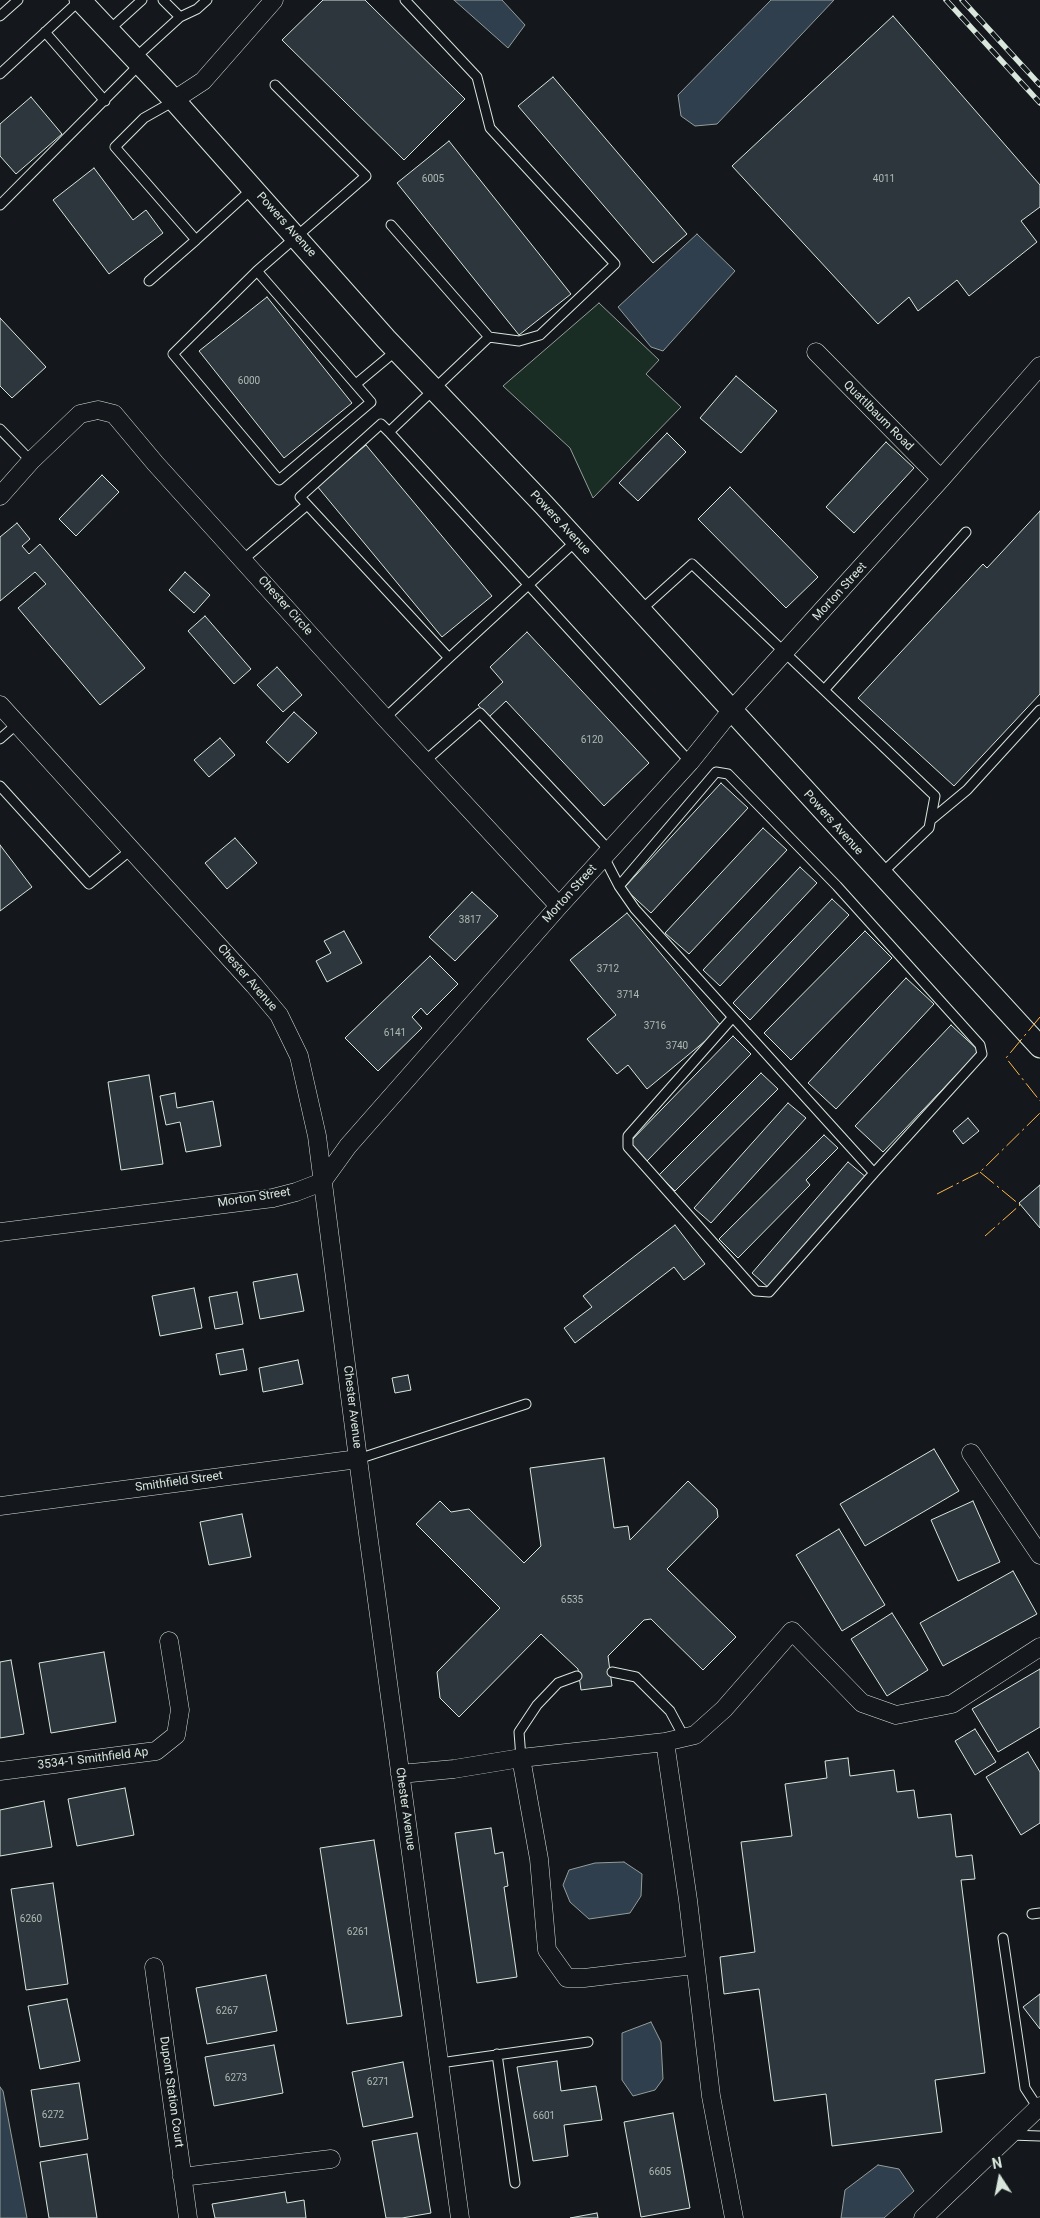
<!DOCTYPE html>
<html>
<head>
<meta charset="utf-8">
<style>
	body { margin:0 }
	#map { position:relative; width:1040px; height:2218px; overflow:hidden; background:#14181c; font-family:Roboto,sans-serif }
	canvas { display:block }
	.north { position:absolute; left:975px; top:2153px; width:50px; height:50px; -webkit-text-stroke:4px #14181c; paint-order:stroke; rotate:349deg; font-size:14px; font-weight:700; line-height:20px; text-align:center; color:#d8e6dc }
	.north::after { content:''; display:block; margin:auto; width:18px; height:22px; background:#d8e6dc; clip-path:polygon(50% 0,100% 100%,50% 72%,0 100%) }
</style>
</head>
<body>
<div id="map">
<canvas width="1040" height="2218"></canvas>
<div class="north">N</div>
</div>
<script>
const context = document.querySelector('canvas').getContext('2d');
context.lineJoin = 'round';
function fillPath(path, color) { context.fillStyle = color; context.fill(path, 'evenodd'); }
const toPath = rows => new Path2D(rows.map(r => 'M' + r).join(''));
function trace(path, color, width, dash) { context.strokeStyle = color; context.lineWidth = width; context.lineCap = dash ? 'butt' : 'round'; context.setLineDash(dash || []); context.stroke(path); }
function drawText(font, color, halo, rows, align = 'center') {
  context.font = font + ' Roboto,sans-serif'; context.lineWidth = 4; context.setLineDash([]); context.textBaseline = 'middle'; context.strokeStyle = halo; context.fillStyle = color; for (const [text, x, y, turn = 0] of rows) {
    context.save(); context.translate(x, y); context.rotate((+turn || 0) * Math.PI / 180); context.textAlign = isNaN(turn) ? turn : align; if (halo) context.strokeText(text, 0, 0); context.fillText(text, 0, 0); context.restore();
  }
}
const green = toPath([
	[599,303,659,360,646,374,681,407,593,498,570,448,503,386,599,303]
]);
const water = toPath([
	[454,0,502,0,525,25,508,48,454,0],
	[771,0,834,0,717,124,695,126,681,116,678,95,771,0],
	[697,234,735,271,663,351,651,347,618,307,697,234],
	[624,1862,642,1874,641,1896,630,1913,589,1919,570,1902,563,1885,569,1870,595,1863,624,1862],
	[651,2022,661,2042,663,2079,655,2090,633,2096,622,2080,622,2033,651,2022],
	[0,2087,3,2091,27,2218,0,2218,0,2087],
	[878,2165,899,2169,914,2191,884,2218,841,2218,845,2190,878,2165]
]);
const building = toPath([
	[323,0,365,0,465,99,404,160,282,40,323,0],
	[893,16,1040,185,1040,207,1021,221,1037,242,969,296,957,280,918,311,909,297,878,324,732,166,893,16],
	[553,77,687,234,653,263,518,106,553,77],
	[31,97,62,134,16,174,0,156,0,124,31,97],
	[449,141,571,294,519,335,397,183,449,141],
	[94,168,133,220,146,210,163,233,109,274,53,200,94,168],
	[267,297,352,403,284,458,199,351,267,297],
	[0,318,46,367,12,398,0,386,0,318],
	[736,376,777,411,741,453,700,418,736,376],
	[667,433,686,452,638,501,619,483,667,433],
	[886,442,914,468,854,533,826,507,886,442],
	[366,445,492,596,442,637,317,486,366,445],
	[102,475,119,492,76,536,59,519,102,475],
	[730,487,818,577,786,608,698,519,730,487],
	[1040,511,1040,694,954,786,858,698,983,564,987,568,1040,511],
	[17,523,30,539,22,546,29,554,40,544,145,668,100,705,18,608,46,584,35,572,0,601,0,537,17,523],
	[185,572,210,595,194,613,169,590,185,572],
	[205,616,251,669,234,684,188,631,205,616],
	[527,632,649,763,604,806,506,701,489,717,478,705,503,682,490,667,527,632],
	[277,667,302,695,283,712,257,685,277,667],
	[294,712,317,733,288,763,266,742,294,712],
	[220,738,235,755,209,777,194,760,220,738],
	[721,783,748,808,651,913,624,888,721,783],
	[763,828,787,850,689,954,665,933,763,828],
	[235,838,257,863,227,889,205,863,235,838],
	[0,845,32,887,0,911,0,845],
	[800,867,817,883,720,986,703,970,800,867],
	[472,892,498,916,455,961,429,937,472,892],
	[832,899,849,915,750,1020,733,1003,832,899],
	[627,913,722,1027,647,1089,628,1065,617,1074,587,1039,616,1015,570,960,627,913],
	[344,931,362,963,327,982,316,961,331,953,324,941,344,931],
	[865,931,892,958,791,1060,764,1033,865,931],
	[430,956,458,984,427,1015,421,1008,412,1017,422,1028,378,1071,345,1038,430,956],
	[906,978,934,1004,836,1109,808,1083,906,978],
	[951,1025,979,1051,883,1152,855,1126,951,1025],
	[733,1036,751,1054,647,1161,629,1143,733,1036],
	[761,1073,778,1089,675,1191,659,1175,761,1073],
	[149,1075,163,1164,121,1170,108,1082,149,1075],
	[175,1093,177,1108,213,1101,221,1146,186,1152,180,1122,166,1125,160,1096,175,1093],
	[788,1103,806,1118,711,1223,694,1208,788,1103],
	[968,1118,979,1131,963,1144,953,1131,968,1118],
	[824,1135,838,1148,806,1180,810,1185,738,1258,719,1239,824,1135],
	[848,1162,867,1178,770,1289,752,1273,848,1162],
	[1040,1185,1040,1228,1019,1203,1040,1185],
	[675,1225,705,1264,684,1280,674,1267,575,1343,564,1328,592,1307,583,1296,675,1225],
	[297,1274,304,1311,260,1319,253,1282,297,1274],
	[194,1288,202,1328,160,1336,152,1296,194,1288],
	[237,1292,243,1324,215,1329,209,1297,237,1292],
	[243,1349,247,1370,220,1375,216,1354,243,1349],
	[298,1360,303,1384,263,1392,259,1368,298,1360],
	[408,1375,411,1390,395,1393,392,1378,408,1375],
	[934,1449,959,1491,865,1546,840,1504,934,1449],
	[604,1458,614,1528,628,1526,630,1540,688,1481,717,1509,718,1517,667,1569,736,1637,703,1670,651,1619,644,1620,608,1656,612,1686,581,1690,578,1669,541,1634,459,1717,440,1698,437,1672,500,1608,416,1524,440,1501,451,1512,469,1509,524,1563,541,1546,530,1468,604,1458],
	[973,1501,1000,1562,958,1581,931,1520,973,1501],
	[242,1514,251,1557,209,1565,200,1522,242,1514],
	[839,1529,885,1605,842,1631,796,1555,839,1529],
	[1013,1571,1037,1614,943,1666,920,1623,1013,1571],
	[892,1613,928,1670,887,1696,851,1639,892,1613],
	[104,1652,116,1722,51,1733,39,1663,104,1652],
	[11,1660,24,1734,0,1738,0,1662,11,1660],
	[1040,1669,1040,1727,998,1752,972,1709,1040,1669],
	[975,1729,996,1762,975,1775,955,1741,975,1729],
	[1028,1752,1040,1772,1040,1823,1021,1835,986,1777,1028,1752],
	[848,1758,850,1776,894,1770,897,1792,914,1790,918,1818,951,1814,956,1857,972,1855,975,1879,961,1880,985,2073,935,2080,942,2132,832,2146,826,2094,774,2101,759,1989,724,1994,720,1957,755,1952,741,1842,792,1836,785,1784,827,1778,825,1761,848,1758],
	[125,1788,134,1835,77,1846,68,1799,125,1788],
	[44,1801,52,1847,0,1856,0,1810,44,1801],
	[491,1828,495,1854,503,1852,508,1886,504,1887,517,1977,477,1983,455,1833,491,1828],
	[374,1840,402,2016,347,2024,320,1848,374,1840],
	[53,1883,68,1984,26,1990,11,1889,53,1883],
	[266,1975,277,2031,207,2044,196,1988,266,1975],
	[1040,1994,1040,2029,1023,2007,1040,1994],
	[67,1999,80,2061,40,2069,28,2006,67,1999],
	[274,2045,283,2093,214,2106,205,2057,274,2045],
	[557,2061,561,2091,596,2086,602,2120,564,2125,568,2156,533,2161,517,2067,557,2061],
	[403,2062,413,2117,363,2127,352,2072,403,2062],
	[79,2083,88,2139,40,2147,31,2090,79,2083],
	[673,2113,690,2208,641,2217,624,2122,673,2113],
	[417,2133,431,2213,402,2218,386,2218,372,2141,417,2133],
	[87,2154,97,2218,49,2218,40,2162,87,2154],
	[285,2192,287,2203,304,2200,306,2218,215,2218,212,2204,285,2192],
	[597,2213,598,2218,570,2218,597,2213]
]);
const service = toPath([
	[405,0,477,77,490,128,615,264,540,335,519,341,489,337,389,432,690,762],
	[0,16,18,0],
	[180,17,197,9,207,0],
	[109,30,142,0],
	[45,32,105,101],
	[135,58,180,17,163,0],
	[0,74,80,0],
	[174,101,144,118,115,147,196,240,253,188],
	[0,205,140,64],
	[391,225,489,337],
	[257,271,371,402,279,480,173,354,257,271,366,176,275,85],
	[149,281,196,240],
	[356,384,397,350],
	[0,429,31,461],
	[389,432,381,424,300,497,449,658,576,541],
	[244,559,307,505],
	[641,610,692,564,935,796,929,828,881,874],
	[825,689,966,532],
	[385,718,449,658],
	[0,739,17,724],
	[425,761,480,713,610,851],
	[0,786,89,884,132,849],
	[932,819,967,790,1040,710],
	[604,857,619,886,635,909,874,1173,982,1054,980,1045,837,886,728,774,716,772,619,886],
	[733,1017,628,1136,628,1147,756,1291,769,1292,874,1173],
	[358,1459,526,1404],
	[612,1672,636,1677,670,1711,684,1737],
	[521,1758,519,1732,537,1705,558,1683,577,1676],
	[1032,1914,1040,1913],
	[1003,1938,1025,2088,1038,2108],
	[497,2054,515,2183],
	[440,2063,588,2042],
	[1010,2135,1040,2136]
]);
const minor = toPath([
	[174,100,203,81,274,0],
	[816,352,941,479],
	[0,496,31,461,80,414,98,410,114,414,155,463,385,718,559,906],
	[0,705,254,985,279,1015,299,1056,317,1136,358,1459,460,2218],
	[0,1232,273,1198,296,1192,322,1182,348,1146,559,906,690,762,731,711,941,479,1040,366],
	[971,1453,1040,1555],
	[0,1506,358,1459],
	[665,1742,521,1758,539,1859,547,1950,567,1978,584,1978,694,1965],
	[0,1771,156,1751,176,1735,180,1710,169,1641],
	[400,1774,454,1769,521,1758],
	[154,1967,188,2218],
	[182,2177,331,2159],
	[734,2218,711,2096,688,1900,665,1742,695,1735,724,1709,792,1631,862,1703,896,1715,952,1704,1040,1647],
	[923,2218,1040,2106]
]);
const tertiary = toPath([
	[80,0,174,100,386,339,544,505,1040,1047]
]);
const rail = toPath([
	[946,0,1040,103],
	[962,0,1040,85]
]);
const power = toPath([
	[1040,1017,1006,1058,1040,1101],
	[980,1172,1020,1205,985,1236],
	[937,1194,980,1172,1040,1113]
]);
const numberNames = [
	["6005",433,179],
	["4011",884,179],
	["6000",249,381],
	["6120",592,740],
	["3817",470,920],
	["3712",608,969],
	["3714",628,995],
	["3716",655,1026],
	["6141",395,1033],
	["3740",677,1046],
	["6535",572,1600],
	["6260",31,1919],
	["6261",358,1932],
	["6267",227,2011],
	["6273",236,2078],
	["6271",378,2082],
	["6272",53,2115],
	["6601",544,2116],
	["6605",660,2172]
];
const streetNames = [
	["Powers Avenue",286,225,48],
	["Quattlbaum Road",878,416,45],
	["Powers Avenue",560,523,47],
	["Morton Street",840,592,-48],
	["Chester Circle",285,606,48],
	["Powers Avenue",833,823,48],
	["Morton Street",570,894,-48],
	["Chester Avenue",247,978,49],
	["Morton Street",254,1198,-9],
	["Chester Avenue",352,1407,83],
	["Smithfield Street",179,1482,-8],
	["3534-1 Smithfield Ap",93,1759,-7],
	["Chester Avenue",405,1809,82],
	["Dupont Station Court",171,2092,82]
];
fillPath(green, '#1a2d24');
trace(green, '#939e99', 1);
fillPath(water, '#2f3f4d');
trace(water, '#939e99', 1);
fillPath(building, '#2c363c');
trace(building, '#d8e6dc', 1);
trace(service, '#d8e6dc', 11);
trace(minor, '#d8e6dc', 19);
trace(tertiary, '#d8e6dc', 23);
trace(service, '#14181c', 9);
trace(minor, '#14181c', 18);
trace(tertiary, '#14181c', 21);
trace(rail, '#d8e6dc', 5.5);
trace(rail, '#14181c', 4, [11]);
trace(power, '#ffb74d', 1, [18, 4, 2.5, 4]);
drawText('10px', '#adbab4', null, numberNames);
drawText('12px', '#d8e6dc', '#14181c', streetNames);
</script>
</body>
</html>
